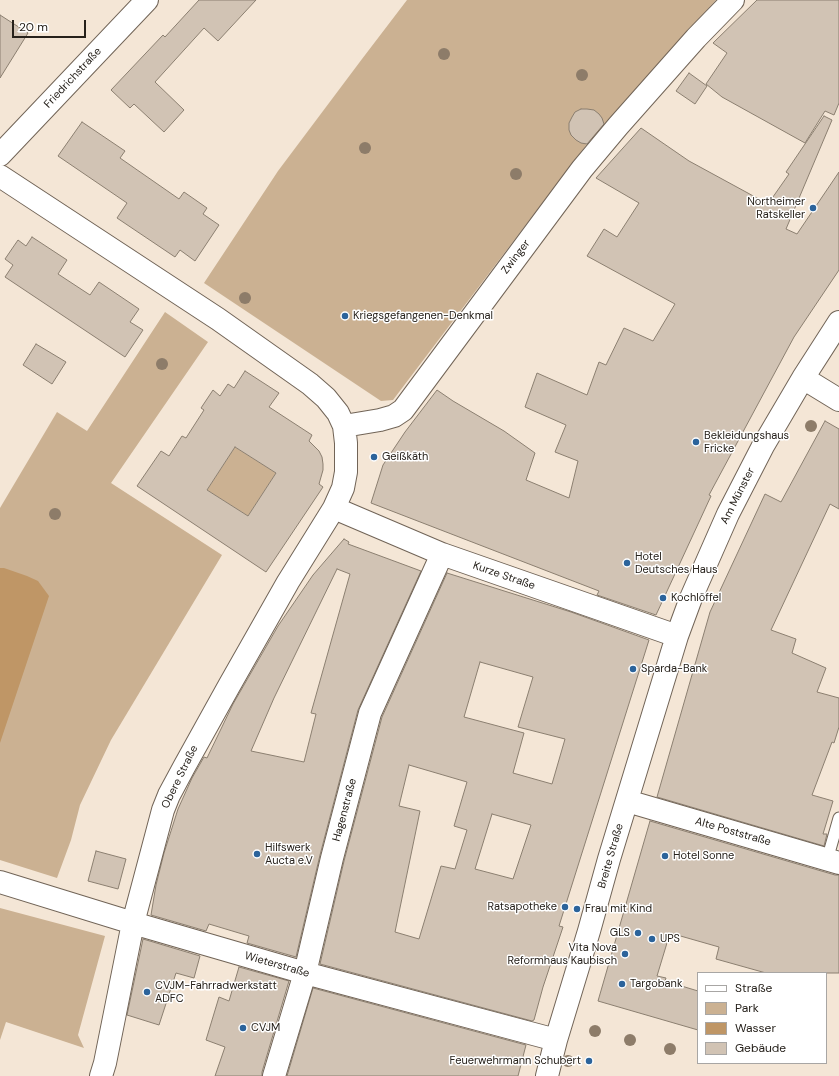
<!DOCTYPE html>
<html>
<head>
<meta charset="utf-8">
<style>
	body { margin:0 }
	#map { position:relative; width:839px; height:1076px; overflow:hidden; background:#f4e6d6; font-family:"DM Sans",sans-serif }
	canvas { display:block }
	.legend { position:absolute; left:697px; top:972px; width:130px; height:92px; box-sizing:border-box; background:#fff; border:1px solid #a8a6a4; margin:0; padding:5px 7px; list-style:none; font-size:12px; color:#26211b }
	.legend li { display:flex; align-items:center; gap:8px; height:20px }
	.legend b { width:20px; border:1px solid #a8a6a4 }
	.scale { position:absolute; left:12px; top:20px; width:74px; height:18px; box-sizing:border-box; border:2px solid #26211b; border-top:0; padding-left:5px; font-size:12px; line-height:14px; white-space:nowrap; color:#26211b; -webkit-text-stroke:3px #fff; paint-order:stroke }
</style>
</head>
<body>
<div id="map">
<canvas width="839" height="1076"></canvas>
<ul class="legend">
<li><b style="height:5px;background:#fff"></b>Straße</li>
<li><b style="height:11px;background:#cbb192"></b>Park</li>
<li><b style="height:11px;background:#bf9666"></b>Wasser</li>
<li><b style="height:11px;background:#d1c3b4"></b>Gebäude</li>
</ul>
<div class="scale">20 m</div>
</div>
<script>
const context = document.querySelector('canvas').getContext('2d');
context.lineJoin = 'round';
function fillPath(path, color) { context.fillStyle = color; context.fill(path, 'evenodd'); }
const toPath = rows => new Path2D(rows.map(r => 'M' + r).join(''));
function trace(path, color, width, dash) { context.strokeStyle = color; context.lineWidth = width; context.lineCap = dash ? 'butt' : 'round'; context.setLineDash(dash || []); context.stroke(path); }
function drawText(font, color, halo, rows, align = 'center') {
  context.font = font + ' "DM Sans",sans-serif'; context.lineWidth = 3; context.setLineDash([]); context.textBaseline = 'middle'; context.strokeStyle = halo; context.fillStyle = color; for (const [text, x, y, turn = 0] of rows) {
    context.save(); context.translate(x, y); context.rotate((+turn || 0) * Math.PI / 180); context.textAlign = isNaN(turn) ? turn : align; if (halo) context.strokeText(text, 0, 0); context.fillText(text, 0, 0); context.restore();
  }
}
const green = toPath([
	[407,0,716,0,693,25,587,144,393,400,381,401,204,283,278,171,362,59],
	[165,312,208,342,111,483,222,555,111,740,80,805,71,840,57,878,0,860,0,508,57,412,87,431],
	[235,447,276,473,248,516,207,490],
	[0,908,105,936,78,1035,84,1048,6,1022,0,1040]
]);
const water = toPath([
	[0,568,4,568,27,576,38,581,49,596,0,743]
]);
const building = toPath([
	[199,0,256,0,218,41,204,28,155,82,184,110,164,132,134,104,130,108,111,90,163,35,165,37,199,0],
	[757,0,839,0,839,103,834,115,825,111,805,143,722,97,706,84,727,53,713,43,757,0],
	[0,15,28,33,0,78,0,15],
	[689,73,707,86,695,104,676,91,689,73],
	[581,109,587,109,594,110,599,114,602,118,604,124,587,144,581,143,576,140,571,135,569,130,569,123,572,117,575,112,581,109],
	[824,116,832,120,786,229,797,234,839,172,839,270,794,337,709,495,711,496,656,615,597,595,599,591,371,503,383,465,405,432,437,390,453,401,504,431,535,453,526,480,569,498,578,461,555,452,566,425,525,407,537,373,587,395,599,362,606,365,624,328,653,341,675,304,587,256,604,229,617,237,639,203,596,178,641,128,689,161,768,204,789,174,786,172,824,116],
	[82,122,125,151,120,158,179,199,184,192,207,208,203,214,219,225,195,261,180,250,175,257,117,218,127,203,58,156,82,122],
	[32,237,67,260,58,274,90,295,99,282,139,309,130,322,143,330,125,357,5,277,13,265,5,259,18,240,26,246,32,237],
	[36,344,66,362,52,384,23,365,36,344],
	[245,371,279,393,269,407,312,435,309,441,319,451,322,457,323,464,323,470,319,484,323,487,266,572,137,486,161,451,169,456,182,436,186,438,204,410,201,408,213,390,220,396,228,384,234,388,245,371],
	[235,447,276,473,248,516,207,490,235,447],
	[825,421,839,429,839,509,830,504,771,630,796,639,792,653,826,668,817,692,839,698,839,727,834,743,832,742,812,795,833,801,823,834,827,834,824,846,657,797,710,612,765,494,781,502,825,421],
	[344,539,349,542,348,544,421,571,358,710,320,855,296,957,247,943,249,936,209,924,206,931,151,915,156,885,164,853,178,809,192,778,204,757,207,758,233,704,278,626,313,575,344,539],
	[337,569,350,574,311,713,316,714,304,762,251,751,274,698,337,569],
	[447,573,571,612,649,640,559,926,563,927,543,987,534,1020,532,1021,320,964,344,861,382,717,447,573],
	[480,662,533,677,518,727,565,739,552,784,513,773,524,733,464,717,480,662],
	[409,765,467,782,454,826,467,830,455,869,441,866,419,939,395,932,420,811,399,806,409,765],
	[492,814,531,825,513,879,475,869,492,814],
	[650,821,835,875,839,875,839,973,766,973,716,959,719,947,670,933,657,976,666,978,665,981,698,991,698,1030,598,1001,650,821],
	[96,851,126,859,118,889,88,881,96,851],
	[143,939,200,956,194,978,176,973,159,1025,127,1015,143,939],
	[239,967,289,981,262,1072,262,1076,215,1076,225,1047,206,1040,219,997,229,1001,239,967],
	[313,988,526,1045,518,1076,287,1076,313,988]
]);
const lane = toPath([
	[827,860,839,818]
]);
const street = toPath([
	[0,176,218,319,310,384,326,398,338,413,344,426,346,443,346,472,343,488,334,508,288,582,229,686,184,767,169,795,163,810,133,923,105,1063,101,1076],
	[803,378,839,400],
	[344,426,380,420,394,416,403,410,582,169,618,126,696,38,733,0],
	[334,508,442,554,677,636],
	[627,801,839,863],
	[0,882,133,923,305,973,556,1040],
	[274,1076,305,973,332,858,370,713,442,554],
	[547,1076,556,1040,589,931,609,859,677,636,691,598,728,514,763,446,803,378,839,322]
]);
const secondary = toPath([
	[0,155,147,0]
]);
const trees = [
	[444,54],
	[582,75],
	[365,148],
	[516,174],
	[245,298],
	[162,364],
	[811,426],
	[55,514],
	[595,1031],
	[630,1040],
	[670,1049],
	[568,1061]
];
const markers = [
	[813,208,4,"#2b639b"],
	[345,316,4,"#2b639b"],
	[696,442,4,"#2b639b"],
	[374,457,4,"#2b639b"],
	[627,563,4,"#2b639b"],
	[663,598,4,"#2b639b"],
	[633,669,4,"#2b639b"],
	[257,854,4,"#2b639b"],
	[665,856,4,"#2b639b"],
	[565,907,4,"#2b639b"],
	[577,909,4,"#2b639b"],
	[638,933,4,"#2b639b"],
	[652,939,4,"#2b639b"],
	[625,954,4,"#2b639b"],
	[622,984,4,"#2b639b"],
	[147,992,4,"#2b639b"],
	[243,1028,4,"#2b639b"],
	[589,1061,4,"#2b639b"]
];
const streetNames = [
	["Friedrichstraße",73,78,-47],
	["Zwinger",516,257,-53],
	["Am Münster",738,496,-63],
	["Kurze Straße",504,576,19],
	["Obere Straße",180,777,-64],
	["Hagenstraße",345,810,-75],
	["Alte Poststraße",733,832,16],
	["Breite Straße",611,856,-74],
	["Wieterstraße",277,965,16]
];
const poiNames = [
	["Northeimer",805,202,"right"],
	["Ratskeller",805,215,"right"],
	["Kriegsgefangenen-Denkmal",353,316],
	["Bekleidungshaus",704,436],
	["Fricke",704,449],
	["Geißkäth",382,457],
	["Hotel",635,557],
	["Deutsches Haus",635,570],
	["Kochlöffel",671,598],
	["Sparda-Bank",641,669],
	["Hilfswerk",265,848],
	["Aucta e.V",265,861],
	["Hotel Sonne",673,856],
	["Ratsapotheke",557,907,"right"],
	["Frau mit Kind",585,909],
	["GLS",630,933,"right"],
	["UPS",660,939],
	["Vita Nova",617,948,"right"],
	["Reformhaus Kaubisch",617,961,"right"],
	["Targobank",630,984],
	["CVJM-Fahrradwerkstatt",155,986],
	["ADFC",155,999],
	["CVJM",251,1028],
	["Feuerwehrmann Schubert",581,1061,"right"]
];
fillPath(green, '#cbb192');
fillPath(water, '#bf9666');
fillPath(building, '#d1c3b4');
trace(building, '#8b7f70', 1);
trace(lane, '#716457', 13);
trace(street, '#716457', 24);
trace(secondary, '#716457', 24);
trace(lane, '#fff', 11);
trace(street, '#fff', 22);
trace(secondary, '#fff', 22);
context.fillStyle = '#8d7c69';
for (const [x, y] of trees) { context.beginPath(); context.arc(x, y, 6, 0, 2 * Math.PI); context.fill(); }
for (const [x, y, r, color] of markers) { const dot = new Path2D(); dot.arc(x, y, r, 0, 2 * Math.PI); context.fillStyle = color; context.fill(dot); trace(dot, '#fff', 1.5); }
drawText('11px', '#26211b', '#fff', streetNames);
drawText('11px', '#26211b', '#fff', poiNames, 'left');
</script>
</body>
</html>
